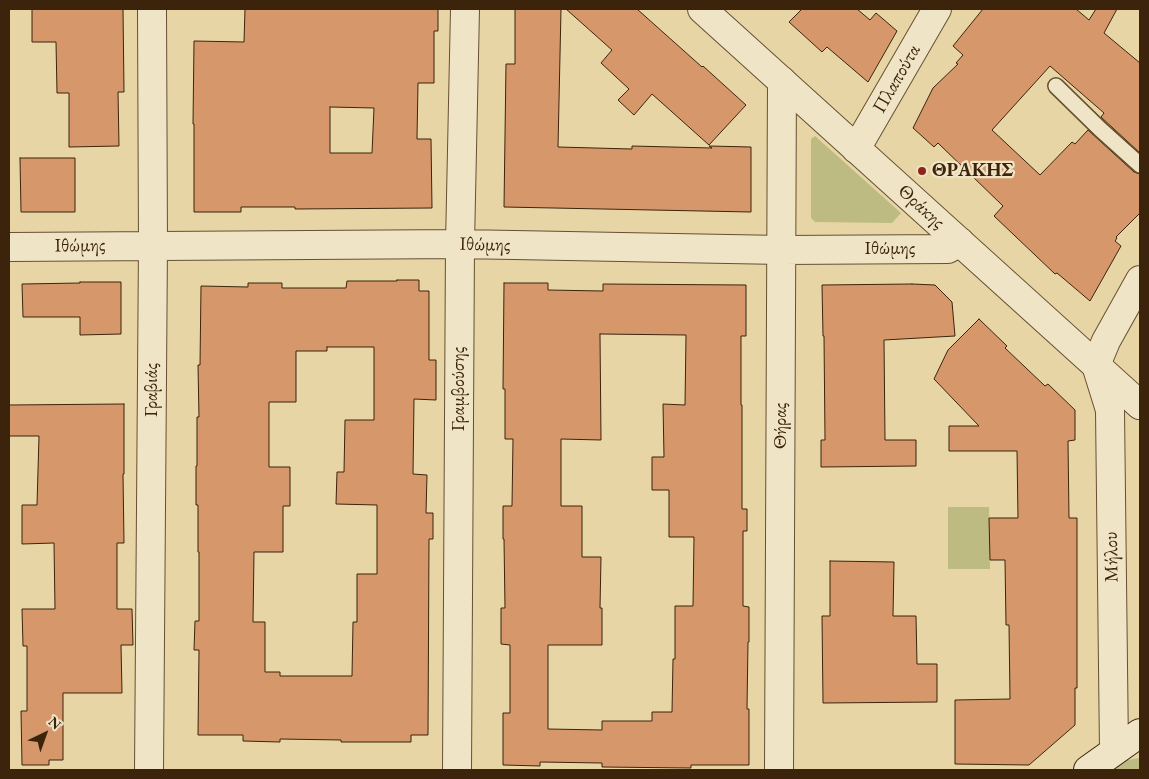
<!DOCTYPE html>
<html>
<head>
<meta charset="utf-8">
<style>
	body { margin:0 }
	#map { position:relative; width:1149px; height:779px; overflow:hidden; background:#e7d5a6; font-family:"EB Garamond",serif }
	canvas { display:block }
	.frame { position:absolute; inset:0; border:10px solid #3b240b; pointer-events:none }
	.north { position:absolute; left:20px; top:709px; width:50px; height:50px; -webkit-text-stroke:4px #efe4c5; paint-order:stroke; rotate:42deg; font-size:14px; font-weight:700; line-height:20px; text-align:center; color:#3b240b }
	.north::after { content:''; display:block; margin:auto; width:18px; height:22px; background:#3b240b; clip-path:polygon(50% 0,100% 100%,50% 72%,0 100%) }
</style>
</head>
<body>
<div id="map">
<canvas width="1149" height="779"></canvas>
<div class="frame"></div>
<div class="north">N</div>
</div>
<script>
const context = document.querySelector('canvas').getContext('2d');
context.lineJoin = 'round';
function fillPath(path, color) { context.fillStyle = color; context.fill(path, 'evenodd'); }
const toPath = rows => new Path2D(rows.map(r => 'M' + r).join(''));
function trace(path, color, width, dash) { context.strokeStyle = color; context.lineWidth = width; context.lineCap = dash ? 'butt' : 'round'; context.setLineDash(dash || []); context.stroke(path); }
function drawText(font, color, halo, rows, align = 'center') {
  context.font = font + ' "EB Garamond",serif'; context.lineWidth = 4.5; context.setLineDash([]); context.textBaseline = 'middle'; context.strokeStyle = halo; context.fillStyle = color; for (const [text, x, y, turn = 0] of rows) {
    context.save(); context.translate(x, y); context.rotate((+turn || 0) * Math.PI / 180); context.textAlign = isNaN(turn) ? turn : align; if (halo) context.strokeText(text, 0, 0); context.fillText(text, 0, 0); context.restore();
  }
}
const green = toPath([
	[815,136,901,213,892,223,815,222,811,218,811,139],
	[948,507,989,507,990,569,948,569],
	[1140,758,1140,770,1113,770,1127,760]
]);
const building = toPath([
	[32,9,123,9,124,92,118,92,119,146,69,147,69,93,57,93,56,42,32,42,32,9],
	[245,9,438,9,438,31,434,31,434,83,418,83,417,139,431,139,432,208,295,209,295,207,241,207,241,212,194,212,194,124,193,124,194,41,244,42,245,9],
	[330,107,374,108,372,153,330,153,330,107],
	[515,9,561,9,558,147,632,149,632,146,712,148,709,146,751,147,751,212,504,207,506,64,515,64,515,9],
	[566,9,637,9,702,67,703,66,746,105,709,145,652,94,634,115,618,100,629,89,601,63,612,50,566,9],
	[802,9,857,9,870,20,876,13,897,31,868,82,827,47,822,52,789,22,802,9],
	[983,9,1076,9,1089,20,1096,9,1117,9,1104,33,1140,63,1140,153,1101,117,1104,113,1050,66,992,130,1040,175,1072,142,1075,144,1088,130,1134,172,1140,174,1140,213,1116,237,1117,238,1115,241,1121,246,1090,301,1057,273,1055,274,994,216,1003,206,938,143,934,147,913,128,933,88,958,64,956,63,963,55,953,46,983,9],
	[20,158,75,158,75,212,21,212,20,158],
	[397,280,419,280,419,291,429,291,429,360,436,360,436,400,414,399,413,474,427,475,426,513,433,513,433,539,429,539,428,735,411,735,411,742,341,742,341,740,280,739,280,742,243,741,243,735,198,735,199,650,194,650,195,621,199,621,199,552,198,552,198,505,196,505,196,466,197,466,197,417,199,417,198,365,200,365,201,286,248,287,248,283,282,283,282,288,346,288,347,281,397,281,397,280],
	[327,347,374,347,374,420,345,420,344,472,337,472,336,504,377,505,377,574,357,574,357,622,353,622,352,676,280,676,280,672,265,672,265,622,253,622,254,552,283,552,283,506,290,506,290,467,269,467,269,402,296,402,296,351,327,351,327,347],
	[80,282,121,282,121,334,80,335,80,317,23,317,22,284,80,283,80,282],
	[504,283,548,283,548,290,603,291,603,284,746,285,746,336,741,336,741,405,742,405,742,509,747,509,747,531,743,531,743,606,749,607,749,642,748,642,747,709,749,709,749,765,691,765,691,768,602,767,602,763,540,762,540,766,503,765,503,713,510,713,510,645,501,644,501,608,505,608,504,539,503,539,503,506,512,506,513,439,505,439,505,389,503,389,504,283],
	[600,334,686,335,685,405,663,404,664,457,652,457,652,490,669,490,669,537,694,537,693,606,675,606,675,659,673,659,672,712,652,712,652,721,602,721,602,730,548,729,548,645,602,645,602,608,600,608,601,557,582,557,582,506,561,506,561,439,601,440,600,334],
	[912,284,935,285,952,302,955,336,884,340,885,440,916,440,916,466,821,467,821,440,825,440,824,336,823,336,822,285,912,284],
	[979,319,1007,346,1005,348,1045,386,1048,384,1075,410,1075,440,1068,441,1069,518,1077,518,1077,688,1075,688,1075,725,1029,765,955,764,955,700,1010,699,1009,625,1006,625,1005,560,990,560,989,518,1018,518,1017,451,949,451,949,426,979,426,934,379,948,350,979,319],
	[124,404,124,474,123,474,124,543,117,543,117,609,132,609,133,645,121,645,122,693,63,693,63,760,49,760,49,765,22,765,21,711,27,711,27,646,23,646,22,609,55,609,54,543,22,544,22,505,37,505,39,436,9,436,9,405,124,404],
	[830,561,894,562,893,616,916,616,917,664,937,664,937,702,823,703,822,616,830,616,830,561]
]);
const service = toPath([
	[1056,86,1100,129,1140,165]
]);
const minor = toPath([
	[856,149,937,9],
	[9,247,460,244,782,250,948,249,960,242],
	[1114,751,1110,410,1096,365,1106,341,1140,280],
	[149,770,153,245,152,9],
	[457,770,460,244,465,9],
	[779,770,782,81]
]);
const tertiary = toPath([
	[702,9,1140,405]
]);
const secondary = toPath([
	[1088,770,1140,733]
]);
const markers = [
	[922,171,5,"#8f2418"]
];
const streetNames = [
	["Πλαπούτα",897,79,-60],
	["Θράκης",921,207,42],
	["Ιθώμης",485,245,1],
	["Ιθώμης",80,246,-1],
	["Ιθώμης",890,249],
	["Γραμβούσης",459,389,-90],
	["Γραβιάς",152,390,-90],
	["Θήρας",781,426,-90],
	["Μήλου",1112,557,-91]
];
const poiNames = [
	["ΘΡΑΚΗΣ",932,171]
];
fillPath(green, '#bdbb82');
fillPath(building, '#d6976b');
trace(building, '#3b240b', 1);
trace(service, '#665032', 18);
trace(minor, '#665032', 30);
trace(tertiary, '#665032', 30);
trace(secondary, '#3b240b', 30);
trace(service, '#efe4c5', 15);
trace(minor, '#efe4c5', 28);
trace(tertiary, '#efe4c5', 28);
trace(secondary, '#efe4c5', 28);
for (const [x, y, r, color] of markers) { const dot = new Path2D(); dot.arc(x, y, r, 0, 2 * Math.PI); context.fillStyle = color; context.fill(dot); trace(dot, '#efe4c5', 2); }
drawText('19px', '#3b240b', '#efe4c5', streetNames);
drawText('bold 19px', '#3b240b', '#efe4c5', poiNames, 'left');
</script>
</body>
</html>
